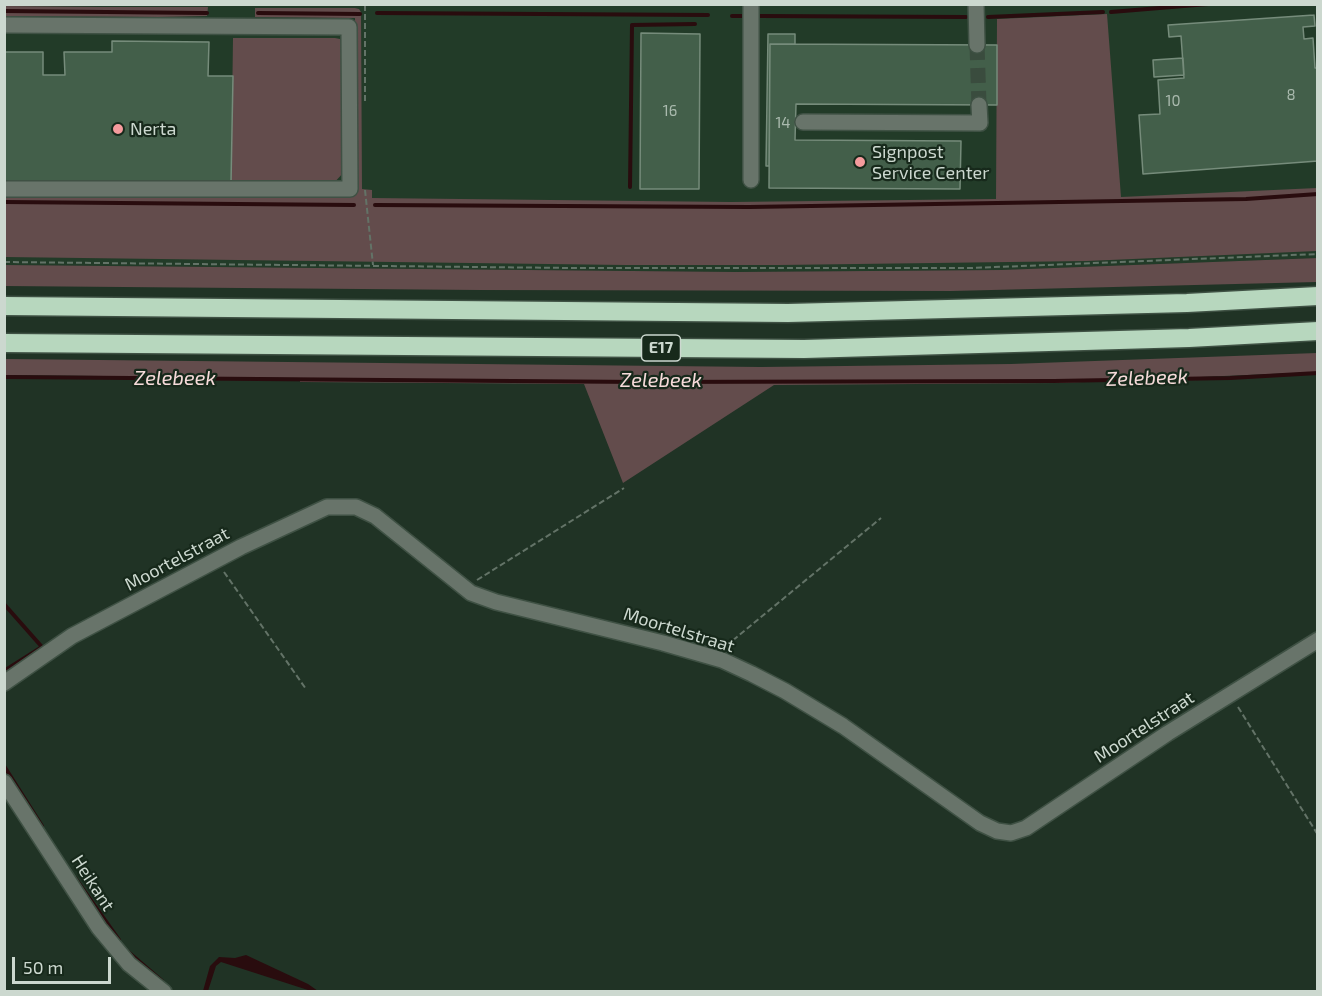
<!DOCTYPE html>
<html>
<head>
<meta charset="utf-8">
<style>
	body { margin:0 }
	#map { position:relative; width:1322px; height:996px; overflow:hidden; background:#203325; font-family:"Exo 2",sans-serif }
	canvas { display:block }
	.frame { position:absolute; inset:0; border:6px solid #ccd8cf; pointer-events:none }
	.scale { position:absolute; left:12px; top:957px; width:99px; height:27px; box-sizing:border-box; border:3px solid #ccd8cf; border-top:0; padding-left:8px; font-size:18px; line-height:21px; white-space:nowrap; color:#ccd8cf; -webkit-text-stroke:4px #17291b; paint-order:stroke }
</style>
</head>
<body>
<div id="map">
<canvas width="1322" height="996"></canvas>
<div class="frame"></div>
<div class="scale">50 m</div>
</div>
<script>
const context = document.querySelector('canvas').getContext('2d');
context.lineJoin = 'round';
function fillPath(path, color) { context.fillStyle = color; context.fill(path, 'evenodd'); }
const toPath = rows => new Path2D(rows.map(r => 'M' + r).join(''));
function trace(path, color, width, dash) { context.strokeStyle = color; context.lineWidth = width; context.lineCap = dash ? 'butt' : 'round'; context.setLineDash(dash || []); context.stroke(path); }
function drawText(font, color, halo, rows, align = 'center') {
  context.font = font + ' "Exo 2",sans-serif'; context.lineWidth = 4.5; context.setLineDash([]); context.textBaseline = 'middle'; context.strokeStyle = halo; context.fillStyle = color; for (const [text, x, y, turn = 0] of rows) {
    context.save(); context.translate(x, y); context.rotate((+turn || 0) * Math.PI / 180); context.textAlign = isNaN(turn) ? turn : align; if (halo) context.strokeText(text, 0, 0); context.fillText(text, 0, 0); context.restore();
  }
}
const built = toPath([
	[5,5,1317,5,1317,258,1001,270,736,272,5,265]
]);
const green = toPath([
	[5,6,101,7,208,7,207,16,158,17,5,16],
	[255,8,355,8,359,9,361,12,362,189,372,190,372,198,731,202,996,199,997,19,1107,14,1121,197,1317,188,1317,251,1087,261,780,265,625,265,5,257,5,193,355,185,355,18,255,17],
	[233,38,335,38,340,39,344,45,344,172,332,185,231,183],
	[1318,258,1317,282,951,291,479,290,4,286,5,265,736,272,1001,270],
	[1317,353,1317,372,1060,383,774,385,623,483,584,384,300,382,300,378,4,375,5,359,761,367,1011,364]
]);
const water = toPath([
	[246,955,308,984,318,991,311,991,221,962,216,966,208,991,203,991,210,966,219,957,235,958]
]);
const stream = toPath([
	[4,11,207,13],
	[1111,12,1208,4],
	[258,13,360,14],
	[377,13,708,15],
	[732,16,743,16],
	[760,16,966,17],
	[988,17,1103,12],
	[630,187,632,25,695,24],
	[4,202,354,205],
	[375,205,749,207,1246,199,1318,194],
	[4,377,640,382,1054,381,1230,378,1318,373],
	[4,604,42,647,4,671],
	[4,766,42,826],
	[75,878,119,940],
	[127,951,162,981]
]);
const building = toPath([
	[1314,15,1315,26,1303,27,1304,39,1313,38,1315,68,1318,68,1318,161,1143,174,1139,115,1160,114,1158,80,1184,78,1181,36,1169,37,1168,25,1314,15],
	[641,33,700,34,699,189,640,189,641,33],
	[768,34,795,34,795,44,770,44,769,166,766,166,768,34],
	[112,41,209,42,208,76,233,76,231,183,4,182,4,52,43,52,43,75,65,75,64,52,112,52,112,41],
	[770,44,997,45,997,105,796,104,795,140,961,141,960,189,769,188,770,44],
	[1183,58,1184,75,1154,77,1153,60,1183,58]
]);
const minorTunnel = toPath([
	[977,45,979,105]
]);
const path = toPath([
	[365,101,365,4],
	[365,190,373,265],
	[4,262,572,268,972,268,1318,254],
	[224,572,306,689],
	[477,580,624,488],
	[726,646,881,518],
	[1238,707,1318,835]
]);
const minor = toPath([
	[751,4,751,180],
	[976,4,977,45],
	[4,25,349,27,350,189,4,189],
	[803,122,980,123,979,105],
	[4,683,72,636,241,547,327,507,356,507,375,516,471,593,496,602,663,643,722,660,752,674,785,691,843,726,980,823,997,831,1011,833,1026,828,1168,733,1318,640],
	[4,782,99,928,129,964,164,992]
]);
const highway = toPath([
	[4,306,788,313,1187,303,1318,296],
	[4,343,804,349,1189,338,1318,331]
]);
const markers = [
	[118,129,6,"#f59b9d"],
	[860,162,6,"#f59b9d"]
];
const numberNames = [
	["8",1291,95],
	["10",1173,101],
	["16",670,111],
	["14",783,123]
];
const shields = [
	[661,348,39]
];
const shieldNames = [
	["E17",661,348]
];
const poiNames = [
	["Nerta",130,129],
	["Signpost",872,152],
	["Service Center",872,173]
];
const streetNames = [
	["Moortelstraat",177,559,-28],
	["Moortelstraat",679,630,17],
	["Moortelstraat",1144,727,-33],
	["Heikant",93,883,57]
];
const waterNames = [
	["Zelebeek",175,378],
	["Zelebeek",1147,378,-2],
	["Zelebeek",661,380]
];
fillPath(built, '#223b28');
fillPath(green, '#634c4c');
fillPath(water, '#290c0e');
trace(stream, '#290c0e', 4);
fillPath(building, '#435f4a');
trace(building, '#768c7b', 1.5);
trace(minorTunnel, '#3a4c3e', 15, [15, 8]);
trace(minor, '#3f5144', 18);
trace(highway, '#3f5144', 21);
trace(path, '#637367', 2, [6, 3]);
trace(minor, '#68746a', 15);
trace(highway, '#b7d7be', 18);
for (const [x, y, r, color] of markers) { const dot = new Path2D(); dot.arc(x, y, r, 0, 2 * Math.PI); context.fillStyle = color; context.fill(dot); trace(dot, '#17291b', 2); }
drawText('15px', '#aabaae', null, numberNames);
for (const [x, y, w] of shields) { const box = new Path2D(); box.roundRect(x - w / 2, y - 13, w, 26, 4.5); context.fillStyle = '#17291b'; context.fill(box); trace(box, '#ccd8cf', 1.5); }
drawText('bold 16px', '#ccd8cf', null, shieldNames);
drawText('18px', '#ccd8cf', '#17291b', poiNames, 'left');
drawText('18px', '#ccd8cf', '#17291b', streetNames);
drawText('italic 20px', '#f7dbda', '#17291b', waterNames);
</script>
</body>
</html>
